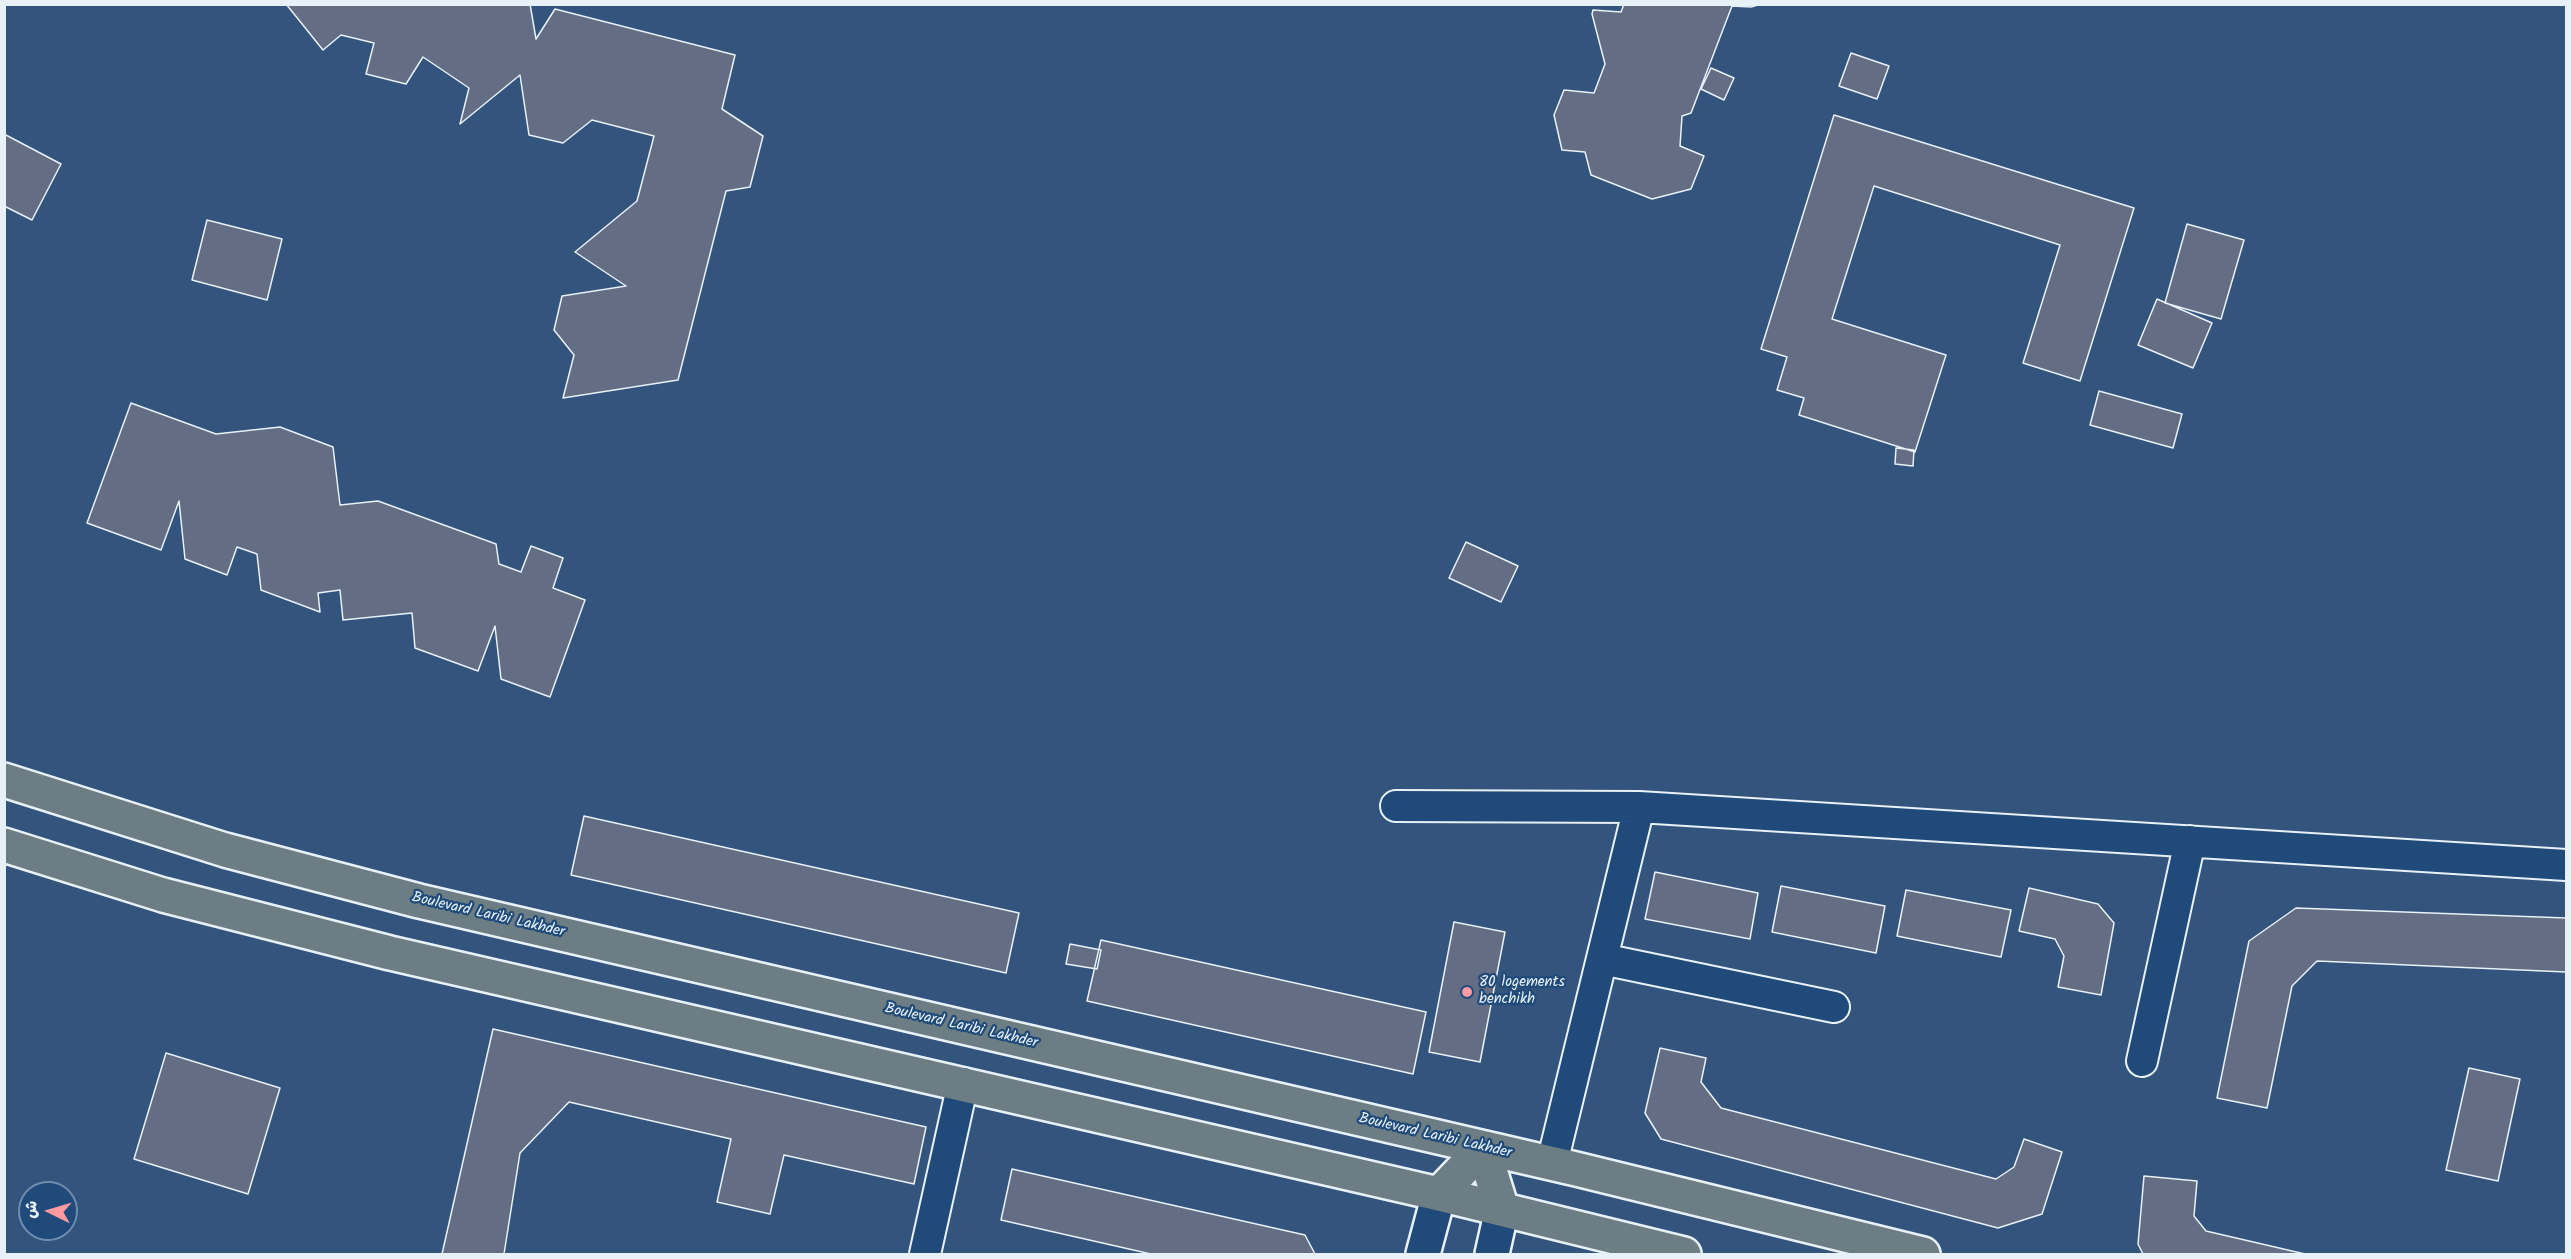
<!DOCTYPE html>
<html>
<head>
<meta charset="utf-8">
<style>
	body { margin:0 }
	#map { position:relative; width:2571px; height:1259px; overflow:hidden; background:#33547d; font-family:Kalam,"Playpen Sans Arabic",sans-serif }
	canvas { display:block }
	.frame { position:absolute; inset:0; border:6px solid #e8f1f8; pointer-events:none }
	.north { position:absolute; left:18px; top:1181px; width:60px; height:60px; box-sizing:border-box; background:#1f4a7a; border:2px solid #6f8dac; border-radius:50%; rotate:275deg; font-size:16px; font-weight:700; line-height:24px; text-align:center; color:#e8f1f8 }
	.north::after { content:''; display:block; margin:auto; width:21px; height:27px; background:#ff9aa2; clip-path:polygon(50% 0,100% 100%,50% 72%,0 100%) }
</style>
</head>
<body>
<div id="map">
<canvas width="2571" height="1259"></canvas>
<div class="frame"></div>
<div class="north">ش</div>
</div>
<script>
const context = document.querySelector('canvas').getContext('2d');
context.lineJoin = 'round';
function fillPath(path, color) { context.fillStyle = color; context.fill(path, 'evenodd'); }
const toPath = rows => new Path2D(rows.map(r => 'M' + r).join(''));
function trace(path, color, width, dash) { context.strokeStyle = color; context.lineWidth = width; context.lineCap = dash ? 'butt' : 'round'; context.setLineDash(dash || []); context.stroke(path); }
function drawText(font, color, halo, rows, align = 'center') {
  context.font = font + ' Kalam,sans-serif'; context.lineWidth = 4.5; context.setLineDash([]); context.textBaseline = 'middle'; context.strokeStyle = halo; context.fillStyle = color; for (const [text, x, y, turn = 0] of rows) {
    context.save(); context.translate(x, y); context.rotate((+turn || 0) * Math.PI / 180); context.textAlign = isNaN(turn) ? turn : align; if (halo) context.strokeText(text, 0, 0); context.fillText(text, 0, 0); context.restore();
  }
}
const building = toPath([
	[286,4,530,4,536,39,555,9,735,55,722,109,763,136,750,187,726,191,678,380,563,398,574,355,554,330,562,296,626,286,575,252,637,201,654,136,592,120,563,143,529,135,520,75,460,124,469,88,423,57,406,84,366,74,374,43,341,35,323,50,286,4],
	[1624,4,1761,4,1751,7,1732,6,1691,113,1682,116,1680,146,1704,156,1691,189,1652,199,1591,175,1585,152,1562,150,1554,115,1564,90,1594,93,1605,64,1592,14,1593,10,1621,12,1624,4],
	[1851,53,1889,66,1877,99,1839,86,1851,53],
	[1711,68,1734,78,1724,100,1701,89,1711,68],
	[1834,115,2134,208,2080,381,2023,363,2060,245,1874,186,1832,319,1946,355,1915,452,1799,415,1804,398,1777,390,1787,357,1761,349,1834,115],
	[4,134,61,164,32,220,4,206,4,134],
	[207,220,282,239,267,300,192,280,207,220],
	[2187,224,2244,240,2221,319,2165,303,2187,224],
	[2157,299,2212,323,2193,368,2138,345,2157,299],
	[2099,391,2182,414,2173,448,2090,425,2099,391],
	[131,403,216,434,280,427,333,447,340,505,378,501,496,544,499,564,521,572,531,546,563,558,553,588,585,600,550,697,501,679,495,626,478,671,415,648,412,613,343,620,340,590,318,593,320,612,261,590,257,554,237,547,227,575,185,559,179,501,161,550,87,523,131,403],
	[1896,448,1914,450,1913,466,1895,464,1896,448],
	[1466,542,1518,566,1501,602,1449,578,1466,542],
	[584,816,1019,913,1006,973,571,875,584,816],
	[1655,872,1758,893,1750,939,1645,919,1655,872],
	[1781,886,1885,906,1876,953,1772,932,1781,886],
	[2029,888,2098,904,2114,923,2101,995,2058,987,2064,956,2055,939,2019,931,2029,888],
	[1906,890,2011,910,2001,957,1897,936,1906,890],
	[2296,908,2566,918,2566,972,2317,961,2292,986,2267,1108,2217,1098,2249,941,2296,908],
	[1454,922,1505,932,1480,1062,1429,1052,1454,922],
	[1101,940,1426,1012,1413,1074,1087,1001,1101,940],
	[1070,944,1101,950,1097,969,1066,964,1070,944],
	[493,1029,926,1127,914,1184,784,1155,770,1214,717,1202,731,1139,569,1102,520,1153,504,1254,442,1254,493,1029],
	[1660,1048,1706,1058,1701,1082,1721,1108,1996,1179,2014,1167,2024,1139,2062,1152,2042,1214,1998,1228,1661,1139,1645,1113,1660,1048],
	[166,1053,280,1088,248,1194,134,1159,166,1053],
	[2469,1068,2520,1079,2498,1181,2446,1170,2469,1068],
	[1012,1169,1305,1235,1315,1254,1151,1254,1001,1220,1012,1169],
	[2144,1176,2197,1181,2194,1216,2206,1231,2305,1254,2143,1254,2138,1244,2144,1176]
]);
const street = toPath([
	[1396,806,1639,807],
	[1602,959,1834,1007],
	[2142,1061,2190,841],
	[1552,1163,1639,807,2566,865],
	[925,1254,963,1083]
]);
const secondary = toPath([
	[1423,1254,1439,1194],
	[1492,1254,1502,1209]
]);
const primary = toPath([
	[4,780,225,850,419,901,1576,1169,1923,1254],
	[4,845,163,895,390,953,1439,1194,1684,1254],
	[1439,1194,1483,1148,1502,1209]
]);
const markers = [
	[1467,992,6,"#ff9aa2"]
];
const streetNames = [
	["Boulevard Laribi Lakhder",488,916,13],
	["Boulevard Laribi Lakhder",961,1027,13],
	["Boulevard Laribi Lakhder",1435,1137,13]
];
const poiNames = [
	["80 logements",1479,983],
	["benchikh",1479,1000]
];
fillPath(building, '#636d83');
trace(building, '#e8f1f8', 1.5);
trace(street, '#e8f1f8', 34);
trace(secondary, '#e8f1f8', 38);
trace(primary, '#e8f1f8', 38);
trace(street, '#1f4a7a', 30);
trace(secondary, '#1f4a7a', 33);
trace(primary, '#6d7d84', 33);
for (const [x, y, r, color] of markers) { const dot = new Path2D(); dot.arc(x, y, r, 0, 2 * Math.PI); context.fillStyle = color; context.fill(dot); trace(dot, '#1f4a7a', 2); }
drawText('15px', '#e8f1f8', '#1f4a7a', streetNames);
drawText('15px', '#e8f1f8', '#1f4a7a', poiNames, 'left');
</script>
</body>
</html>
